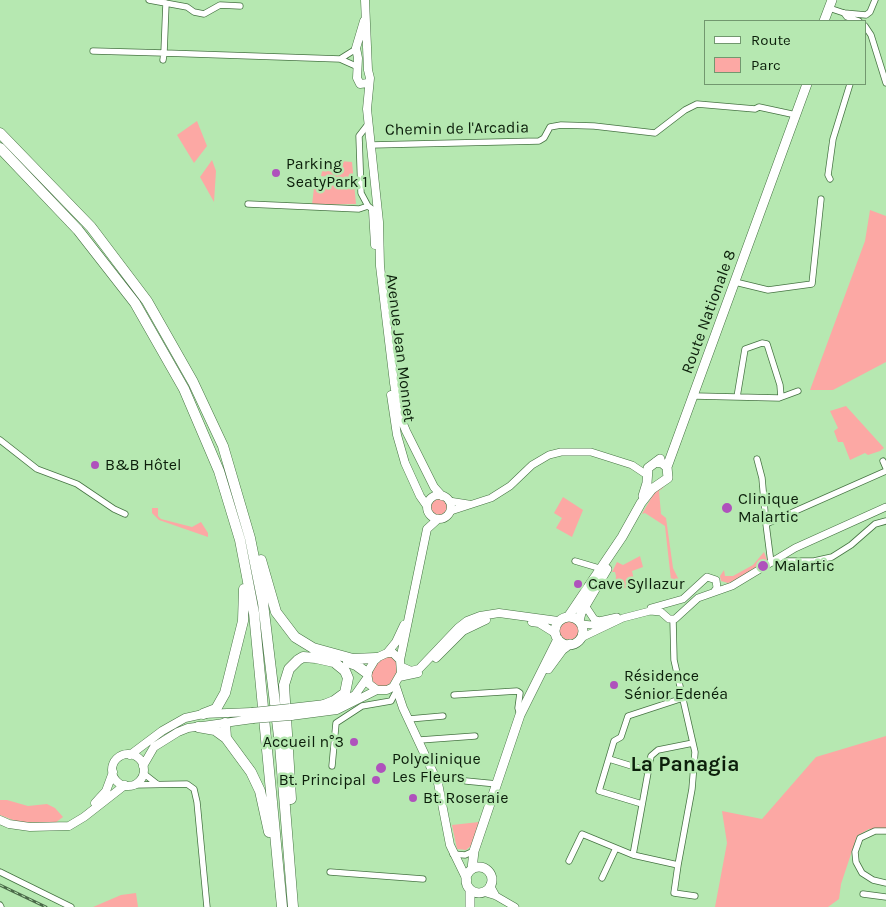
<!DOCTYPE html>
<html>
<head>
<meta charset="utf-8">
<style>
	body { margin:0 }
	#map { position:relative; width:886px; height:907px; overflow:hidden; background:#b6e8b1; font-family:Karla,sans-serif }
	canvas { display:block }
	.legend { position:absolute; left:704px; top:20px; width:162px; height:65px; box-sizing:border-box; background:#b6e8b1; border:1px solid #72986f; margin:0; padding:6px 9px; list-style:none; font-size:15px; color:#0c1f0b }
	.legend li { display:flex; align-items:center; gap:10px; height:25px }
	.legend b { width:25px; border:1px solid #72986f }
</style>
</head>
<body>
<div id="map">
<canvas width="886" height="907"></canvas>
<ul class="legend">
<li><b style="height:6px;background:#fff"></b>Route</li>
<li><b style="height:14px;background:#fca8a4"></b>Parc</li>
</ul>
</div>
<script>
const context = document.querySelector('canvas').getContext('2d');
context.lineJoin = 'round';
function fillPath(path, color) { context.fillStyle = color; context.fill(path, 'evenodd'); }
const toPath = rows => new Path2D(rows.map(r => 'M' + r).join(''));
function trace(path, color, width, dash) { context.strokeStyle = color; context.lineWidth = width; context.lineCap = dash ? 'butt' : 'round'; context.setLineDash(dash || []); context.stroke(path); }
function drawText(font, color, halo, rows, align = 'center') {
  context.font = font + ' Karla,sans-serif'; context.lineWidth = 5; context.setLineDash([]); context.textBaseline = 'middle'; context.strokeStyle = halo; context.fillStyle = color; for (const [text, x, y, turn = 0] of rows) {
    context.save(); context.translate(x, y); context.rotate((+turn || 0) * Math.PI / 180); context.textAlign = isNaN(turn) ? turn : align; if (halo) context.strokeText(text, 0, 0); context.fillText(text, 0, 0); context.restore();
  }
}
const green = toPath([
	[197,121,207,146,194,163,177,135],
	[212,160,216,171,214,202,200,177],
	[340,161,352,162,356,204,312,205,314,188,327,188,327,177,321,176,323,167],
	[870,210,886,216,886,362,833,390,810,390,865,241],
	[846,406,884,448,880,451,868,455,865,453,850,460,843,442,838,442,834,431,838,428,830,411],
	[664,487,659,491,661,514,666,518,673,568,679,580,676,581,671,580,665,526,645,513,642,514,657,488],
	[563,497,583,510,572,537,556,528,562,518,554,513],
	'429 507a10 10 0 1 1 20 0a10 10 0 1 1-20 0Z',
	[152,508,158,508,158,516,161,519,192,527,201,522,208,533,208,537,159,520,152,513],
	[764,552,767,560,737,580,728,583,721,581,720,576,724,570,725,576,733,576,753,565],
	[640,556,643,567,632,571,636,589,615,587,616,576,615,572,612,572,617,562,623,565],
	'559 630a10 10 0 1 1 20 0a10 10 0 1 1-20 0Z',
	[391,656,397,661,397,672,389,685,383,687,376,685,371,680,371,672,378,661,383,657],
	[886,736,886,829,869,829,857,836,841,884,839,899,828,907,715,907,727,843,722,811,762,819,816,757],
	[0,800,7,800,28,806,47,804,55,808,63,817,55,823,18,822,0,815],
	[479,822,472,845,466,850,457,849,452,825],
	[136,893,138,907,93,907,121,895]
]);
const minor = toPath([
	[149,0,187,7,194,12,204,14,220,5,240,6],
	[166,3,164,53,340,59,358,67],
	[829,8,844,13,866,15,870,12,875,0],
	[844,13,847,17,859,21],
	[865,26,871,35,886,83],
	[93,51,164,53,163,60],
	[340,59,356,49],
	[371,145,539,141,544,138,550,127,561,125,594,126,655,133,685,110,697,104,755,109,759,107,796,115],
	[830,179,828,175,833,139,850,84],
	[248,204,359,209,368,206,376,212],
	[368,206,361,193,359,136,369,123],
	[735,282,768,290,812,284,821,199],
	[695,396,779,398,798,391],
	[737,397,745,349,762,343,767,344,780,385,781,397],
	[0,440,37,469,77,484,114,509,125,514],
	[757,459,762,478,766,524],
	[883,461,886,468],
	[575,561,602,569],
	[787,561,814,561,832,557,851,545,875,524,886,521],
	[771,563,766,524,886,471],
	[673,620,674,660,695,752,692,789,678,865,633,855,651,756,658,750,693,743],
	[454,695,517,691,520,693,518,708,520,715],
	[409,719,443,716],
	[420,740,475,736],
	[609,759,648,771],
	[332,766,336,723,362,706,391,701,397,690],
	[143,773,157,784],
	[466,781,497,784],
	[133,785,187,784,194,789,197,802,207,907],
	[642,804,599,791,614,741,621,737,628,716,683,698],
	[886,831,875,831,860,838,855,852,856,862,862,873,873,880,886,883],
	[453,854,465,855,474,851],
	[569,861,582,834,633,855],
	[678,865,674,893,695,896],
	[0,872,71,907],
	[330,872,423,879],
	[602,878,616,848],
	[863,894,886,897],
	[0,905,1,907]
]);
const tertiary = toPath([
	[449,501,468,504],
	[451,511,491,498,510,486,532,465,549,455,561,452,591,452,632,465,647,475],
	[587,604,586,607,594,619,599,621,617,617],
	[651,608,683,599,707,577,716,580,717,588,714,592],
	[581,624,592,625,601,622],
	[581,638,623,618,650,611,661,612,669,619,675,619,698,598,732,586,795,548,886,507],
	[490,885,496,896],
	[483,892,496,896,515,907]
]);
const secondary = toPath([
	[365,0,368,70,370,78,367,109,379,222,380,266,394,383,399,414,406,431,434,487,442,496],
	[364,21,356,48,358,58,357,78,360,84,368,83],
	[373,211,375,245],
	[391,395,397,435,405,463,420,496,427,506],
	'427 507a12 12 0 1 1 24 0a12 12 0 1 1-24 0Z',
	[532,622,539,623,555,633],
	[387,653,393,653,400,660,401,673,393,687,387,690,377,690,369,684,367,673,376,658,387,653],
	[387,653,396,642,404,625],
	[436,658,463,631,486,620],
	[400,660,427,529,438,519],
	[402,667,411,671,419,669,458,628,467,621,480,616,499,613,558,621],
	[399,677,418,673],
	[395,684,403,708,438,783,450,845,467,880],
	[290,708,343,702,355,695,367,678],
	[291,716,337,710,377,690],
	'112 770a16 16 0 1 1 32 0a16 16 0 1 1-32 0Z',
	[130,755,162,731,185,718,203,714,252,712],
	[143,766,154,747,178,732,188,728,253,719],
	[95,803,106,791,113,772],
	[0,820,9,824,30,827,69,826,84,817,125,785]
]);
const primary = toPath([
	[824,21,832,0],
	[667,467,807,84],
	[643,496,647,483,648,468,660,459],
	[568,617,622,537,641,503,652,489,668,478,667,467,662,463,656,462],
	'555 631a14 14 0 1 1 28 0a14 14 0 1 1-28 0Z',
	[579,621,581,613,607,569],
	[548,669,562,650,570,644],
	'466 880a13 13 0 1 1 26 0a13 13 0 1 1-26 0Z',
	[472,869,474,851,520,715,558,639],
	[470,907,470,889]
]);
const motorway = toPath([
	[0,133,91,227,147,301,193,382,223,446,250,538,263,603,280,745,293,907],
	[0,148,78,230,135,303,184,389,219,471,240,540,254,613,282,907],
	[261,560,276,612,295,637,313,648,353,659,376,658],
	[348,662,356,665,367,673],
	[203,714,216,709,225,693,243,621,244,589],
	[225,723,226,738],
	[198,727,215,730,226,738,251,772,260,791,269,832],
	[291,799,284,685,289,669,298,660,303,657,316,658,334,662,345,671,348,678,345,693,334,701,324,705]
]);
const rail = toPath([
	[0,885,46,907]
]);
const secondaryBridge = toPath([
	[252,712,290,708],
	[253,719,291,716]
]);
const markers = [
	[276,173,5,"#af52bc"],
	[95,465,5,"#af52bc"],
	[727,508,6,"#af52bc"],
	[763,566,6,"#af52bc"],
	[578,584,5,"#af52bc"],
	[614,685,5,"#af52bc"],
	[354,742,5,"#af52bc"],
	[381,768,6,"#af52bc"],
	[376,780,5,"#af52bc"],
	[413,798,5,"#af52bc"]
];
const streetNames = [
	["Chemin de l'Arcadia",457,129,-1],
	["Route Nationale 8",709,312,-70],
	["Avenue Jean Monnet",400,348,83]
];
const poiNames = [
	["Parking",286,164],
	["SeatyPark 1",286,182],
	["B&B Hôtel",105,465],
	["Clinique",738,499],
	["Malartic",738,517],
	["Malartic",774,566],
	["Cave Syllazur",588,584],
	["Résidence",624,676],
	["Sénior Edenéa",624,694],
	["Accueil n°3",344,742,"right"],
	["Polyclinique",392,759],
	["Les Fleurs",392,777],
	["Bt. Principal",366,780,"right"],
	["Bt. Roseraie",423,798]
];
const districtNames = [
	["La Panagia",685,765]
];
fillPath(green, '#fca8a4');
trace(minor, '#467443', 7);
trace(tertiary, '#467443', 8);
trace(secondary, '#467443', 9);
trace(primary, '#467443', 10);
trace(motorway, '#467443', 11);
trace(minor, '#fff', 5.5);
trace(tertiary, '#fff', 7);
trace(secondary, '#fff', 8);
trace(primary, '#fff', 9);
trace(motorway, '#fff', 10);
trace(rail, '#4b6a49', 3);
trace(rail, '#b6e8b1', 1, [4]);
trace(secondaryBridge, '#467443', 9, []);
trace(secondaryBridge, '#fff', 8);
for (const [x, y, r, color] of markers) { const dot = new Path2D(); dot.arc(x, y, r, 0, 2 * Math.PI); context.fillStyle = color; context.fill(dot); trace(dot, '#b6e8b1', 2); }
drawText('16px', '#0c1f0b', '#b6e8b1', streetNames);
drawText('16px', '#0c1f0b', '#b6e8b1', poiNames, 'left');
drawText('bold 21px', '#0c1f0b', '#b6e8b1', districtNames);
</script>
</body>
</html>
